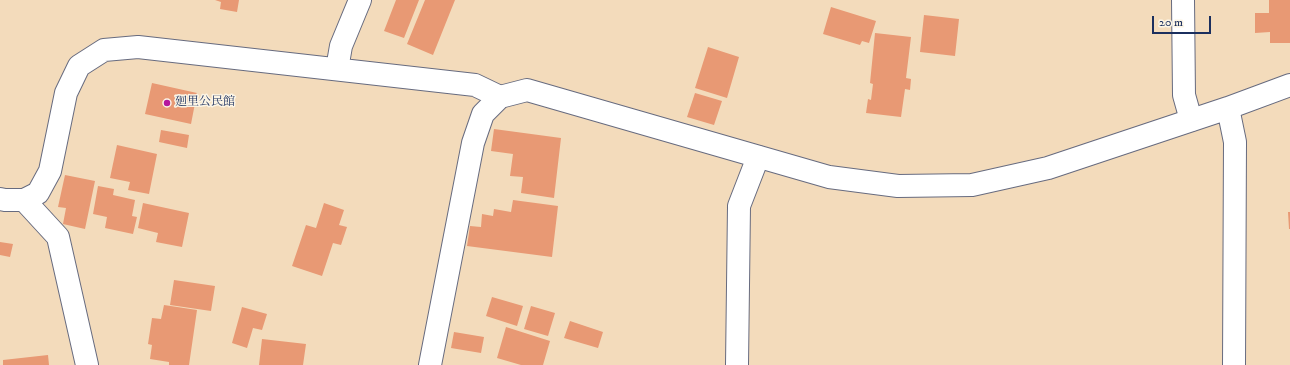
<!DOCTYPE html>
<html>
<head>
<meta charset="utf-8">
<style>
	body { margin:0 }
	#map { position:relative; width:1290px; height:365px; overflow:hidden; background:#f3dbbb; font-family:"IM FELL DW Pica",serif }
	canvas { display:block }
	.scale { position:absolute; left:1152px; top:16px; width:59px; height:18px; box-sizing:border-box; border:2px solid #1b2f5e; border-top:0; padding-left:5px; font-size:12px; line-height:14px; white-space:nowrap; color:#1b2f5e; -webkit-text-stroke:3px #fcf5e5; paint-order:stroke }
</style>
</head>
<body>
<div id="map">
<canvas width="1290" height="365"></canvas>
<div class="scale">20 m</div>
</div>
<script>
const context = document.querySelector('canvas').getContext('2d');
context.lineJoin = 'round';
function fillPath(path, color) { context.fillStyle = color; context.fill(path, 'evenodd'); }
const toPath = rows => new Path2D(rows.map(r => 'M' + r).join(''));
function trace(path, color, width, dash) { context.strokeStyle = color; context.lineWidth = width; context.lineCap = dash ? 'butt' : 'round'; context.setLineDash(dash || []); context.stroke(path); }
function drawText(font, color, halo, rows, align = 'center') {
  context.font = font + ' "IM FELL DW Pica","Noto Serif JP",serif'; context.lineWidth = 3; context.setLineDash([]); context.textBaseline = 'middle'; context.strokeStyle = halo; context.fillStyle = color; for (const [text, x, y, turn = 0] of rows) {
    context.save(); context.translate(x, y); context.rotate((+turn || 0) * Math.PI / 180); context.textAlign = isNaN(turn) ? turn : align; if (halo) context.strokeText(text, 0, 0); context.fillText(text, 0, 0); context.restore();
  }
}
const building = toPath([
	[215,0,239,0,237,12,220,9,221,2],
	[396,0,419,0,404,38,384,31],
	[425,0,455,0,433,55,407,44],
	[1269,0,1290,0,1290,43,1270,43,1270,32,1255,33,1255,13,1269,13],
	[831,7,876,21,869,43,862,41,860,45,823,34],
	[924,15,959,19,955,56,920,52],
	[875,33,911,37,906,78,911,79,910,90,905,89,901,117,866,113,868,99,871,100,873,84,870,83],
	[708,47,739,57,727,98,695,88],
	[152,83,197,93,191,124,145,114],
	[695,93,722,101,714,125,687,117],
	[494,129,561,138,554,198,521,193,523,177,510,176,513,154,491,151],
	[161,130,189,135,187,148,159,142],
	[117,145,157,154,149,194,128,190,130,182,110,178],
	[65,175,95,181,85,229,63,224,66,208,58,207],
	[98,186,114,189,113,195,135,200,132,216,137,217,133,234,105,228,107,217,93,214],
	[513,200,558,206,552,257,467,246,470,226,481,227,482,214,493,216,494,209,511,212],
	[143,203,189,213,182,247,156,242,158,233,138,228],
	[324,203,344,210,339,225,347,227,341,245,333,243,322,276,292,266,306,225,316,228],
	[1288,212,1290,212,1290,229,1289,229],
	[0,242,13,244,10,257,0,255],
	[174,280,215,286,211,311,170,305],
	[492,297,523,306,517,326,486,316],
	[164,305,197,310,189,365,169,365,169,362,150,359,152,345,148,344,152,318,161,319],
	[531,306,555,313,548,336,524,329],
	[242,307,267,314,262,330,253,328,247,348,232,343],
	[570,321,603,332,598,348,564,338],
	[506,327,550,341,543,365,521,365,497,358],
	[454,332,484,337,481,353,451,348],
	[262,339,306,344,303,365,259,365],
	[48,355,49,365,3,365,3,360]
]);
const minor = toPath([
	[1183,0,1184,95,1191,120],
	[337,69,341,46,360,0],
	[0,199,5,200,24,200,38,193,50,171,66,93,79,66,104,50,138,47,475,85,500,97],
	[24,200,58,237,87,365],
	[737,365,739,206,758,157]
]);
const tertiary = toPath([
	[1228,108,1235,142,1234,365],
	[430,365,473,143,483,114,500,97,527,90,829,177,898,186,972,185,1048,168,1228,108,1290,85]
]);
const markers = [
	[167,103,4,"#b5179e"]
];
const poiNames = [
	["廻里公民館",175,103]
];
fillPath(building, '#e89974');
trace(minor, '#676b7f', 24);
trace(tertiary, '#676b7f', 24);
trace(minor, '#fff', 22);
trace(tertiary, '#fff', 22);
for (const [x, y, r, color] of markers) { const dot = new Path2D(); dot.arc(x, y, r, 0, 2 * Math.PI); context.fillStyle = color; context.fill(dot); trace(dot, '#fcf5e5', 1.5); }
drawText('12px', '#1b2f5e', '#fcf5e5', poiNames, 'left');
</script>
</body>
</html>
